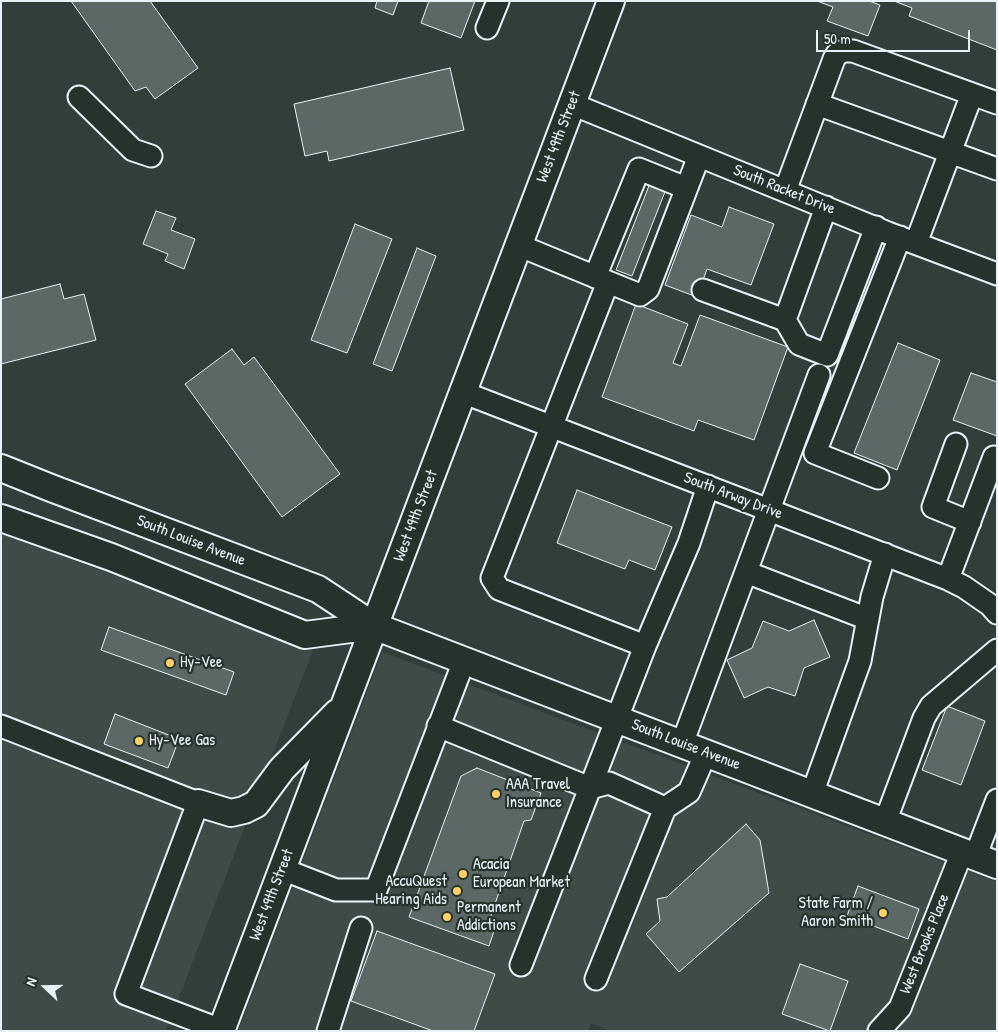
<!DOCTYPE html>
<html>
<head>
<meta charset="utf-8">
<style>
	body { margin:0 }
	#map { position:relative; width:998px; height:1032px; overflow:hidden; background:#323e39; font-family:"Patrick Hand",sans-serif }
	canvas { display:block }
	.frame { position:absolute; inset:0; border:2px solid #e8f1f8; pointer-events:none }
	.north { position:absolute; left:20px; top:962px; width:50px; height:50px; -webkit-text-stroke:4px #26332d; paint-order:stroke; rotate:291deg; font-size:14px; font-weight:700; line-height:20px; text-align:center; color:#e8f1f8 }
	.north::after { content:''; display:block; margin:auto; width:18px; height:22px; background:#e8f1f8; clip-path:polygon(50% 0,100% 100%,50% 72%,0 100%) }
	.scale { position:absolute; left:816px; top:30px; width:154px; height:22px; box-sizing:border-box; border:2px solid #e8f1f8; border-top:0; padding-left:6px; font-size:15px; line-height:18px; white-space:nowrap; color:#e8f1f8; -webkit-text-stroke:4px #26332d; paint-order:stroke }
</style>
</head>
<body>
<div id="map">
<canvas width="998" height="1032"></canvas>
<div class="frame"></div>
<div class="north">N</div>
<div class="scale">50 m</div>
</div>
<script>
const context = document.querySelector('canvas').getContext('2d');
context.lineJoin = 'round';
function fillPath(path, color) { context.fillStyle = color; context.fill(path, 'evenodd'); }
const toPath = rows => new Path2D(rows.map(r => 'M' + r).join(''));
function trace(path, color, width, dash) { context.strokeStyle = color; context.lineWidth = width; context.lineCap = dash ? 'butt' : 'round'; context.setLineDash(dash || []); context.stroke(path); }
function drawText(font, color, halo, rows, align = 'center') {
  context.font = font + ' "Patrick Hand",sans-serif'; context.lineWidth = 4.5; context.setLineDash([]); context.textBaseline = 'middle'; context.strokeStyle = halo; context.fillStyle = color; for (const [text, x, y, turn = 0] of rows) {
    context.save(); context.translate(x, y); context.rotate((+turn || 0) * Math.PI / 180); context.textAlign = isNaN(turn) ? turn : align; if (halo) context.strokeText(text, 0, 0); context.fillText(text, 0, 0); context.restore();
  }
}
const built = toPath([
	[1,533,313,650,166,1031,1,1031],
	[382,652,997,882,997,1031,611,1031,591,1023,588,1031,238,1031]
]);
const building = toPath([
	[71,1,150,1,198,68,155,99,146,87,135,91,71,1],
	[377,1,398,1,393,15,375,8,377,1],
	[429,1,475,1,461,38,421,23,429,1],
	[817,1,869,1,880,5,868,36,827,21,833,7,817,1],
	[894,1,997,1,997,50,909,16,912,8,894,1],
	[450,68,464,130,329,161,327,151,305,156,294,104,450,68],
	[652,178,668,184,632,276,616,270,652,178],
	[729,207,774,224,751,285,707,269,697,297,665,285,691,215,722,227,729,207],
	[156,211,176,218,171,230,195,239,184,269,165,261,168,254,143,244,156,211],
	[355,224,392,239,347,353,311,340,355,224],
	[417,248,436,256,392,371,373,364,417,248],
	[60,284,64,299,84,294,96,340,1,364,1,299,60,284],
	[636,304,688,324,673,363,681,366,700,315,788,347,754,440,698,420,694,431,602,397,636,304],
	[898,343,940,360,897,470,854,453,898,343],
	[232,349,244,365,254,357,340,474,282,517,185,384,232,349],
	[971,373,997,382,997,436,953,420,971,373],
	[577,490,672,527,655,570,629,560,625,569,557,543,577,490],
	[814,620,830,657,804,668,795,696,768,687,744,698,727,660,752,648,763,621,789,631,814,620],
	[109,627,234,672,226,695,101,650,109,627],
	[947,706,985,721,961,785,922,770,947,706],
	[115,714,179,739,168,768,104,744,115,714],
	[477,768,541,793,531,820,524,821,489,921,494,931,489,946,409,917,461,776,477,768],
	[746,824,760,840,769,893,679,972,646,934,660,921,657,899,667,897,746,824],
	[858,886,919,909,908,939,847,916,858,886],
	[377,931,495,974,474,1031,433,1031,351,1001,377,931],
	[800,964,848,981,830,1031,782,1014,800,964]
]);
const minor = toPath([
	[487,28,498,1],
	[79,97,133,150,151,156],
	[572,104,888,233,997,274],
	[817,104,997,169],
	[785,191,834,59,837,54,844,51,853,51,997,103],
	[826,207,785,320,799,344,827,355,876,227],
	[916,243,972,94],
	[518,245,608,282],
	[595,277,639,169,686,188],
	[703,290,785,320],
	[462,392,948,579,964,587,990,605,997,613],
	[956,444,933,507,970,522],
	[878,478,815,453,900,237],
	[746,572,868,619],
	[948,579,994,457],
	[645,646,689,543,708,486],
	[1,726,198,803,126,994,221,1030],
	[438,726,590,788,521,965],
	[682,744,819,375],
	[590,788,645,646,499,589,492,578,608,282,640,295,648,289,699,156],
	[590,788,609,783,665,808,689,792,706,753],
	[812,794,860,661,872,597,885,554],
	[885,822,924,718,931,706,997,650],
	[975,857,997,800],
	[282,869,336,890,376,890,464,661],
	[596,979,665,808],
	[328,1031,361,928],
	[879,1031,900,1008,962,852]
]);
const major = toPath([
	[1,468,51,488,318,589,374,626,997,865],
	[1,518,111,557,305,635,374,626],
	[198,803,231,813,244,810,256,804,282,769,337,713],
	[221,1031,611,1]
]);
const markers = [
	[170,663,5,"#ffd166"],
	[139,741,5,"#ffd166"],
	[496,794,5,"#ffd166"],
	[463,874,5,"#ffd166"],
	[457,891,5,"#ffd166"],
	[883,913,5,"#ffd166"],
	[447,917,5,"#ffd166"]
];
const streetNames = [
	["West 49th Street",559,137,-69],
	["South Racket Drive",784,190,22],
	["South Arway Drive",733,496,21],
	["West 49th Street",416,516,-69],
	["South Louise Avenue",191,541,21],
	["South Louise Avenue",686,745,21],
	["West 49th Street",272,895,-69],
	["West Brooks Place",925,944,-68]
];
const poiNames = [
	["Hy-Vee",180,663],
	["Hy-Vee Gas",149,741],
	["AAA Travel",506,785],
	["Insurance",506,803],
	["Acacia",473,865],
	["European Market",473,883],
	["AccuQuest",447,882,"right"],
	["Hearing Aids",447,900,"right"],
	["State Farm /",873,904,"right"],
	["Aaron Smith",873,922,"right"],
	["Permanent",457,908],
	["Addictions",457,926]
];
fillPath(built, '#3f4b46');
fillPath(building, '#5c6865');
trace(building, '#e8f1f8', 1);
trace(minor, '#e8f1f8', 25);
trace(major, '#e8f1f8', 30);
trace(minor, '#26332d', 21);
trace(major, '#26332d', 26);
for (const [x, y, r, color] of markers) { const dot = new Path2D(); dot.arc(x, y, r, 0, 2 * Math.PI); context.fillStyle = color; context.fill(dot); trace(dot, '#26332d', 2); }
drawText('16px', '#e8f1f8', '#26332d', streetNames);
drawText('16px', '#e8f1f8', '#26332d', poiNames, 'left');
</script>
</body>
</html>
